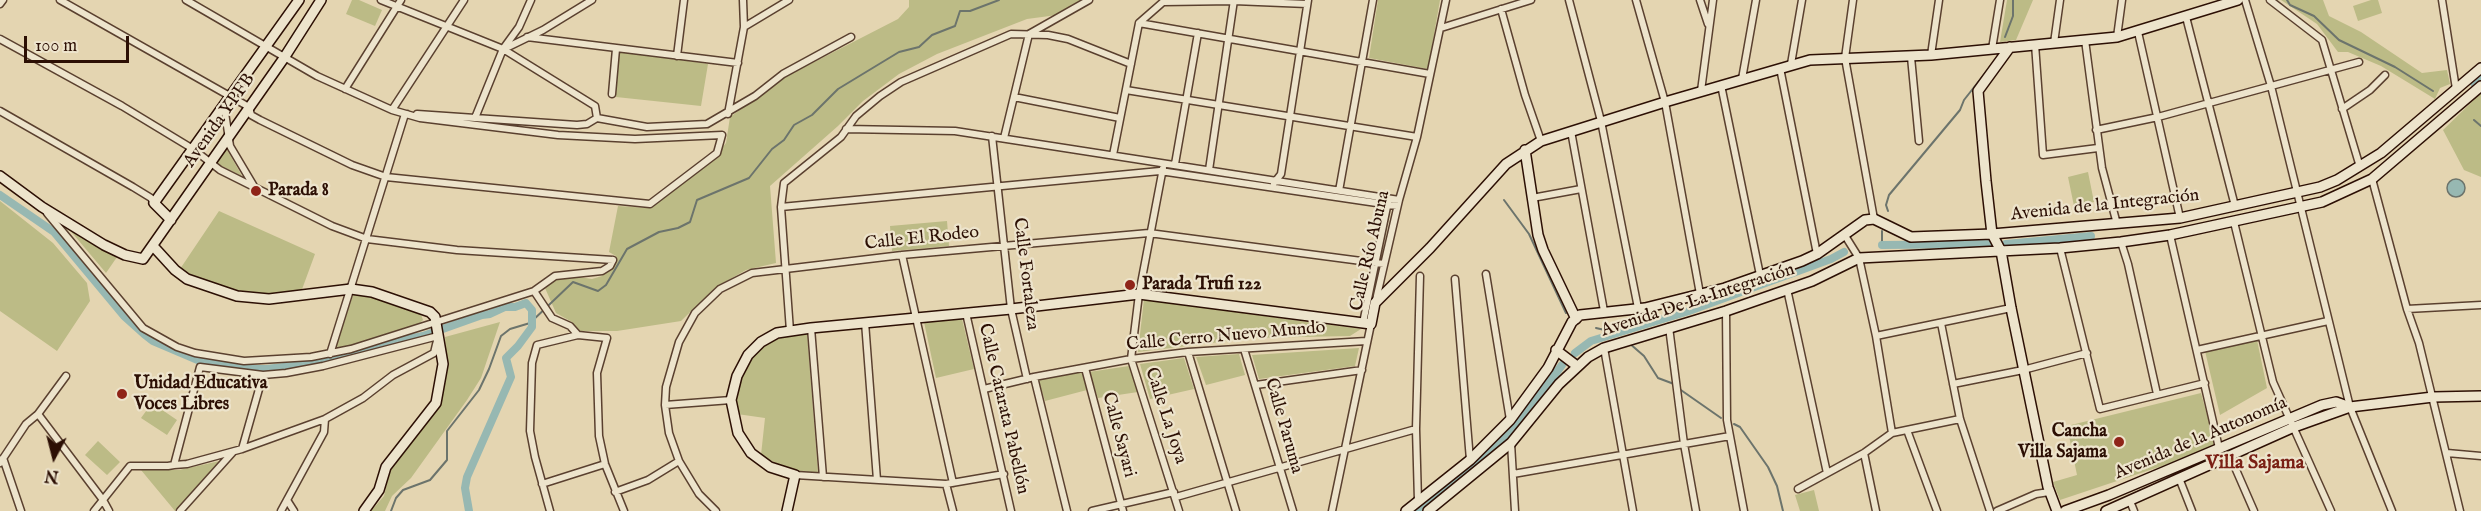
<!DOCTYPE html>
<html>
<head>
<meta charset="utf-8">
<style>
	body { margin:0 }
	#map { position:relative; width:2481px; height:511px; overflow:hidden; background:#e4d5b1; font-family:"IM FELL English",serif }
	canvas { display:block }
	.north { position:absolute; left:24px; top:427px; width:60px; height:60px; -webkit-text-stroke:4px #ede4cc; paint-order:stroke; rotate:187deg; font-size:16px; font-weight:700; line-height:24px; text-align:center; color:#2c0f04 }
	.north::after { content:''; display:block; margin:auto; width:21px; height:27px; background:#2c0f04; clip-path:polygon(50% 0,100% 100%,50% 72%,0 100%) }
	.scale { position:absolute; left:24px; top:36px; width:105px; height:27px; box-sizing:border-box; border:3px solid #2c0f04; border-top:0; padding-left:8px; font-size:18px; line-height:21px; white-space:nowrap; color:#2c0f04; -webkit-text-stroke:4px #ede4cc; paint-order:stroke }
</style>
</head>
<body>
<div id="map">
<canvas width="2481" height="511"></canvas>
<div class="north">N</div>
<div class="scale">100 m</div>
</div>
<script>
const context = document.querySelector('canvas').getContext('2d');
context.lineJoin = 'round';
function fillPath(path, color) { context.fillStyle = color; context.fill(path, 'evenodd'); }
const toPath = rows => new Path2D(rows.map(r => 'M' + r).join(''));
function trace(path, color, width, dash) { context.strokeStyle = color; context.lineWidth = width; context.lineCap = dash ? 'butt' : 'round'; context.setLineDash(dash || []); context.stroke(path); }
function drawText(font, color, halo, rows, align = 'center') {
  context.font = font + ' "IM FELL English",serif'; context.lineWidth = 4.5; context.setLineDash([]); context.textBaseline = 'middle'; context.strokeStyle = halo; context.fillStyle = color; for (const [text, x, y, turn = 0] of rows) {
    context.save(); context.translate(x, y); context.rotate((+turn || 0) * Math.PI / 180); context.textAlign = isNaN(turn) ? turn : align; if (halo) context.strokeText(text, 0, 0); context.fillText(text, 0, 0); context.restore();
  }
}
const green = toPath([
	[352,0,359,0,382,10,375,26,346,14],
	[909,0,1083,0,1057,15,1027,19,937,54,899,74,863,101,838,126,770,186,776,263,746,270,716,287,681,321,617,331,578,331,572,322,556,313,545,288,558,279,572,276,592,279,602,276,614,263,616,256,609,252,618,206,648,208,718,153,726,143,730,117,787,76,898,19,909,7],
	[1378,0,1440,0,1428,69,1369,58],
	[2007,0,2033,0,2016,40,2000,42],
	[2281,0,2323,0,2329,16,2361,32,2422,73,2447,70,2450,84,2440,88,2435,99,2381,66,2348,52,2338,52,2317,24],
	[2371,0,2378,0,2382,13,2358,21,2353,6],
	[619,51,708,64,701,106,616,97],
	[2481,93,2481,177,2464,170,2443,130],
	[225,146,242,176,214,162],
	[2088,172,2094,202,2074,206,2068,177],
	[0,201,53,243,87,283,90,301,57,351,0,311],
	[219,211,315,254,301,292,247,295,190,277,180,269],
	[947,221,949,246,892,251,890,226],
	[63,222,117,257,106,273],
	[354,292,420,312,423,320,417,326,339,349,335,348],
	[1144,299,1264,316,1361,329,1350,336,1252,338,1138,352],
	[962,319,974,369,936,378,924,322],
	[500,322,481,378,467,400,411,478,392,496,385,511,371,511,384,496,390,470,441,405,447,365,445,337],
	[807,333,818,473,789,470,761,455,765,418,737,414,735,405,743,369,756,353,770,342,787,336],
	[2257,340,2267,388,2220,415,2205,351],
	[1359,348,1355,366,1259,379,1252,355],
	[1239,354,1245,375,1206,385,1196,357],
	[1184,358,1194,389,1150,399,1140,364],
	[1129,366,1138,392,1098,398,1089,372],
	[1082,372,1087,390,1045,401,1038,379],
	[2201,393,2216,448,2060,500,2053,482,2077,475,2067,426],
	[152,403,177,420,167,435,141,418],
	[98,441,120,462,107,475,85,455],
	[220,461,175,511,141,470,179,470],
	[1814,490,1819,511,1800,511,1795,495]
]);
const water = toPath([
	'2447 188a9 9 0 1 1 18 0a9 9 0 1 1-18 0Z'
]);
const stream = toPath([
	[2287,0,2290,5,2314,16,2339,40,2395,67,2433,91],
	[2005,37,2013,16,2013,0],
	[2474,120,2481,126],
	[1504,200,1529,234,1566,313],
	[1888,211,1886,205,1889,195,1960,110,1964,100,1997,58],
	[1882,245,1882,231],
	[1596,328,1609,331],
	[1629,343,1644,356,1658,378,1674,384],
	[1678,388,1721,418],
	[1734,424,1740,427,1768,467,1777,486,1783,511],
	[391,511,396,498,403,490,430,480,447,460,447,431,479,390,489,369,501,336,510,329,530,323,573,282,598,291,606,285,627,249,659,232,678,228,690,222,697,200,749,178,772,149,784,140,794,125,812,115,838,89,899,52,919,47,932,35,955,26,960,11,970,11,999,0]
]);
const canal = toPath([
	[2474,83,2481,78],
	[0,195,54,232,124,316,144,334,153,341,200,361,244,369,266,369,310,364,343,358,381,344,423,336,482,315,490,314,505,307,515,307,526,303,532,310,532,327,518,346,506,358,511,377,467,477,465,488,469,511],
	[2006,244,2091,236],
	[1882,245,1997,244],
	[1575,353,1591,341,1689,311,1831,259,1844,252],
	[1415,511,1467,472,1500,442,1525,415,1562,365]
]);
const street = toPath([
	[60,0,249,107,251,115,260,120,352,165,386,177,650,204,717,153,722,135,635,139,558,135,420,118,392,110,317,76,186,0],
	[381,0,503,49,595,106,597,118,587,124,577,125,417,114],
	[1569,0,1601,121,1638,308],
	[1636,0,1665,102,1700,294],
	[1700,0,1708,24],
	[1853,0,1845,58,1874,219],
	[2245,0,2271,86,2350,407,2392,511],
	[2270,0,2322,40,2360,167],
	[2442,0,2456,89],
	[0,4,3,0],
	[1501,9,1525,95,1541,141],
	[2186,17,2235,206],
	[1139,23,1430,74],
	[1139,23,1163,2,1234,1,1307,4],
	[744,27,789,0],
	[1441,28,1531,0],
	[2138,32,2180,218],
	[527,37,738,63],
	[2117,37,2122,0],
	[0,39,122,106,193,149,220,170,332,226,367,239,457,250,613,260],
	[2085,40,2102,168,2117,224],
	[2054,43,2060,0],
	[2035,44,2043,155,2098,148],
	[504,49,543,30,592,0],
	[1992,49,2000,0],
	[1931,55,1939,0],
	[677,56,684,0],
	[1911,57,1919,141],
	[1791,64,1802,0],
	[1780,68,1817,254],
	[1742,79,1756,0],
	[1721,85,1760,275],
	[345,89,401,0],
	[1126,90,1417,137],
	[1701,91,1713,0],
	[612,94,616,49],
	[1014,97,1120,118],
	[224,106,230,146,255,188],
	[2342,109,2370,90,2385,75],
	[392,110,464,0],
	[0,111,133,187,151,198,154,203],
	[728,114,744,27,743,0],
	[475,118,503,49,519,27,531,0],
	[597,118,647,127,707,124,755,96,783,74,851,37],
	[846,129,955,131,1399,200],
	[2096,130,2158,117,2359,62],
	[1571,131,1604,311],
	[992,136,1011,309,1027,379],
	[1004,138,1029,34,1089,0],
	[1113,155,1139,23],
	[1175,164,1198,33],
	[1163,168,1139,294,1131,359,1179,511],
	[1209,170,1234,0],
	[2372,179,2407,309,2419,343,2460,511],
	[1274,183,1281,174,1308,0],
	[1339,191,1373,0],
	[1532,198,1581,189],
	[781,207,1160,171,1397,206],
	[47,213,143,328,177,347,195,353,244,361,311,357,351,349,534,291,555,276,602,271,610,266,613,260],
	[2234,222,2273,382,2331,511],
	[2170,235,2219,448],
	[2121,242,2128,264,2157,394],
	[2060,248,2100,409,2205,383],
	[902,255,953,483],
	[1486,274,1510,420],
	[1455,279,1470,460],
	[1787,289,1827,473],
	[534,291,552,318,570,326,578,335,607,338,597,373,599,436,605,464,624,511],
	[1376,300,1399,200,1417,137,1446,0],
	[2407,309,2481,305],
	[1726,311,1727,420,1744,511],
	[966,313,1011,511],
	[865,322,877,480],
	[1363,323,1388,202],
	[1941,323,1960,419,1990,511],
	[1669,327,1684,444,1696,511],
	[811,328,823,477],
	[790,331,781,207,784,183,841,137,856,116,880,96,901,82,1011,34,1048,35,1068,39,1131,64],
	[1876,336,2011,308],
	[1604,348,1633,511],
	[1244,349,1293,511],
	[2197,350,2328,321],
	[1188,352,1236,511],
	[330,354,405,114,407,114],
	[1085,368,1123,511],
	[1034,377,1067,511],
	[1953,384,2023,370,2087,353],
	[1256,385,1362,370],
	[984,389,1034,377,1131,359,1188,352,1366,341],
	[665,405,731,400],
	[38,414,103,500,109,511],
	[1907,430,1937,511],
	[1892,433,1960,419],
	[1511,443,1515,511],
	[242,449,263,375],
	[1864,453,1876,511],
	[2447,453,2481,456],
	[2230,456,2254,511],
	[3,458,21,511],
	[0,463,26,424,38,414,66,376],
	[1513,474,1730,436],
	[795,475,946,484,1004,474],
	[2179,478,2192,511],
	[542,484,605,464],
	[946,484,953,511],
	[1798,489,1864,453,1892,433,1876,336,1859,258,1844,234],
	[615,492,648,480,679,461],
	[1176,497,1416,429],
	[287,500,294,511],
	[1418,501,1416,429,1420,276],
	[2130,501,2134,511],
	[94,511,130,466,168,466,174,465,187,464,242,449,325,419,363,398,393,375,434,353,438,336,323,366,286,373,263,375,200,367,174,465],
	[180,511,233,452],
	[281,511,324,432,325,419],
	[550,511,535,457,530,431,532,363,537,345,578,335],
	[716,511,699,494,679,461,669,433,665,405,666,387,679,342,695,313,720,289,752,273,902,255,1149,233,1384,264],
	[1092,511,1174,492],
	[1332,511,1371,324],
	[1997,511,2036,494,2049,492]
]);
const secondary = toPath([
	[2010,47,1978,91,1986,181,1992,234,2001,251,2011,308,2048,487,2057,511],
	[1525,150,1538,235,1543,250,1576,319],
	[0,176,42,207,104,245,125,255,143,259,284,58,321,0],
	[171,220,154,203,299,0],
	[153,246,175,270,187,279,237,296,269,299,351,289,372,292,430,312,435,317,443,364,436,403,386,467,379,490,364,511],
	[1556,350,1577,366],
	[787,511,795,475,770,467,751,453,738,433,731,400,737,376,748,355,761,342,777,333,811,328,1011,309,1139,294,1371,324,1375,303,1430,248,1506,164,1541,141,1665,102,1810,60,1931,55,2117,37,2238,0],
	[1406,511,1470,460,1510,420,1548,368,1572,322,1580,315,1645,308,1725,288,1802,261,1817,254,1865,220,1874,219,1911,237,1992,234,2180,218,2320,187,2337,180,2381,153,2481,68],
	[1428,511,1511,443,1559,384,1588,357,1604,348,1726,311,1812,281,1859,258,2060,248,2121,242,2170,235,2322,202,2372,179,2481,86],
	[2065,511,2109,495,2322,405,2336,402,2350,407],
	[2106,511,2294,427,2350,407,2433,397,2481,396]
]);
const markers = [
	[256,191,6,"#8f2418"],
	[1130,285,6,"#8f2418"],
	[122,394,6,"#8f2418"],
	[2119,442,6,"#8f2418"]
];
const streetNames = [
	["Avenida YPFB",220,121,-55],
	["Avenida de la Integración",2105,206,-6],
	["Calle El Rodeo",922,239,-6],
	["Calle Río Abuna",1371,251,-77],
	["Calle Fortaleza",1025,274,83],
	["Avenida De La Integración",1698,301,-18],
	["Calle Cerro Nuevo Mundo",1226,337,-5],
	["Calle Catarata Pabellón",1003,409,77],
	["Calle La Joya",1165,416,72],
	["Calle Paruma",1283,426,74],
	["Calle Sayari",1118,435,75],
	["Avenida de la Autonomía",2201,439,-23]
];
const poiNames = [
	["Parada 8",268,191],
	["Parada Trufi 122",1142,285],
	["Unidad Educativa",134,384],
	["Voces Libres",134,405],
	["Cancha",2107,432,"right"],
	["Villa Sajama",2107,453,"right"]
];
const neighbourhoodNames = [
	["Villa Sajama",2255,464]
];
fillPath(green, '#bcbb86');
fillPath(water, '#97b8b2');
trace(water, '#6c746c', 1.5);
trace(stream, '#6c746c', 2);
trace(canal, '#97b8b2', 8);
trace(street, '#5a402f', 9);
trace(secondary, '#2c0f04', 12);
trace(street, '#ede4cc', 6);
trace(secondary, '#ede4cc', 9);
for (const [x, y, r, color] of markers) { const dot = new Path2D(); dot.arc(x, y, r, 0, 2 * Math.PI); context.fillStyle = color; context.fill(dot); trace(dot, '#ede4cc', 2); }
drawText('18px', '#2c0f04', '#ede4cc', streetNames);
drawText('bold 18px', '#2c0f04', '#ede4cc', poiNames, 'left');
drawText('bold 20px', '#7a1f14', '#ede4cc', neighbourhoodNames);
</script>
</body>
</html>
